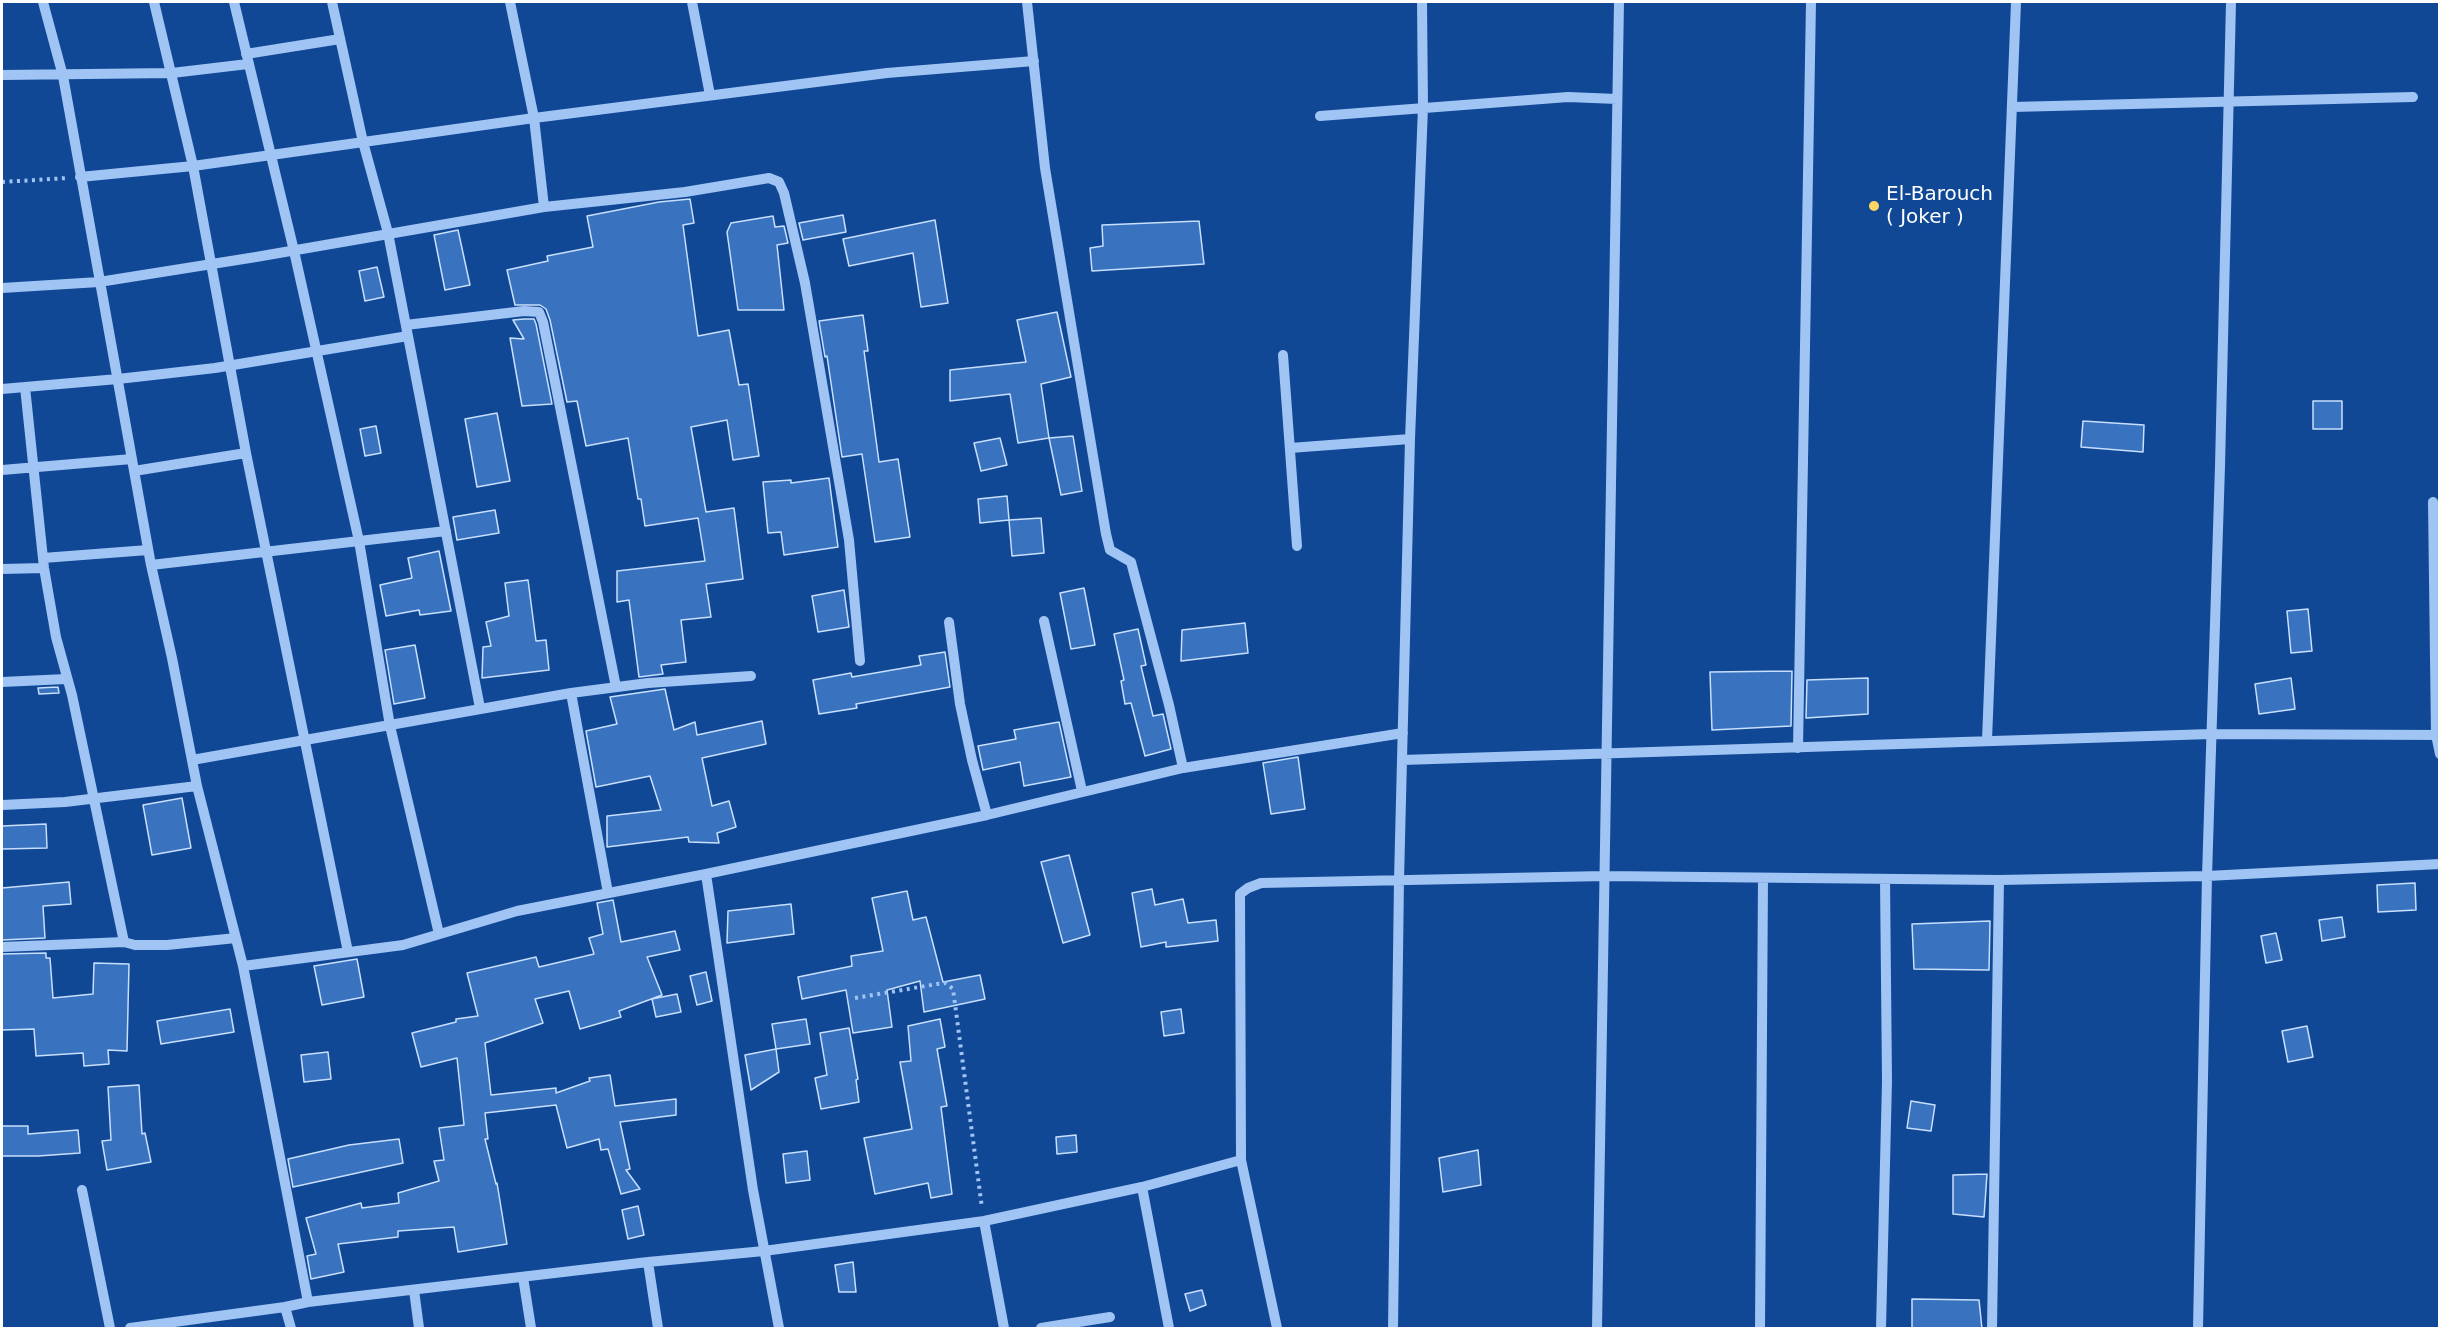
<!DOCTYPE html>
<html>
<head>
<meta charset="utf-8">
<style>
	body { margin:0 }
	#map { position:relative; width:2441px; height:1330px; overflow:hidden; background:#104896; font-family:"DejaVu Sans",sans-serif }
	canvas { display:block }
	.frame { position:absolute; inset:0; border:3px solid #fff; pointer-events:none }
</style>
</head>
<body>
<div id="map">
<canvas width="2441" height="1330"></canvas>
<div class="frame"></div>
</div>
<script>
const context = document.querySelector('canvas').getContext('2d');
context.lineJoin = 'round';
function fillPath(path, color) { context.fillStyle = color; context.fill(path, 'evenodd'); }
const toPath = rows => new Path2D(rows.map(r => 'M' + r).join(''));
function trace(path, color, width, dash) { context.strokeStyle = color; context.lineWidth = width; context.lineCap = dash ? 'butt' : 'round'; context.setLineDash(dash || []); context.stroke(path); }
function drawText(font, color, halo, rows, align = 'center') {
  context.font = font + ' "DejaVu Sans",sans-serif'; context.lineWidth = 5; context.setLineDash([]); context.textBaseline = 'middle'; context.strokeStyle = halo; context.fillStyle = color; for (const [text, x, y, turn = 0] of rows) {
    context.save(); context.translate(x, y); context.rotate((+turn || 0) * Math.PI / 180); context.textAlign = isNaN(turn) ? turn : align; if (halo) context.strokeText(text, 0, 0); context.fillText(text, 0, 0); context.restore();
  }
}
const building = toPath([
	[690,199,694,223,683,225,698,336,729,330,739,385,748,384,759,456,733,460,727,420,691,427,706,512,734,508,743,579,706,584,711,617,681,620,686,662,661,665,663,674,639,677,629,600,617,602,617,571,705,561,698,518,645,526,641,499,638,499,628,438,586,446,577,401,567,402,550,320,546,309,540,305,515,305,507,270,548,261,547,256,593,247,587,216,659,202,690,199],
	[843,215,846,232,803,240,799,223,843,215],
	[773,216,775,227,784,226,788,243,777,245,784,310,738,310,727,232,731,223,773,216],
	[935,220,948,303,921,307,913,253,849,266,843,239,935,220],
	[1199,221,1204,264,1092,271,1090,248,1103,246,1102,225,1199,221],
	[458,230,470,285,445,290,434,235,458,230],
	[377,267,384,297,365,301,359,271,377,267],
	[1057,312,1071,377,1041,384,1049,438,1018,443,1010,394,950,401,950,370,1026,362,1017,320,1057,312],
	[863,315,868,351,864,351,879,462,898,459,910,537,875,542,862,454,842,457,827,356,825,357,819,321,863,315],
	[524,319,534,319,536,324,552,404,522,406,510,338,524,339,513,320,524,319],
	[2313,401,2342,401,2342,429,2313,429,2313,401],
	[497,413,510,481,477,487,465,419,497,413],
	[2083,421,2144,425,2143,452,2081,447,2083,421],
	[376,426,381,453,365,456,360,429,376,426],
	[1073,436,1082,491,1061,495,1049,438,1073,436],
	[1000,438,1007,465,981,471,974,443,1000,438],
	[829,478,838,547,784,555,781,532,768,533,763,482,791,480,791,483,829,478],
	[1007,496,1009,520,980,523,978,499,1007,496],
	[495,510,499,533,457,540,453,517,495,510],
	[1041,518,1044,553,1012,556,1009,520,1041,518],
	[439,551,451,611,420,615,419,610,386,616,380,585,412,578,408,558,439,551],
	[528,580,536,641,546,640,549,670,482,678,483,647,491,646,486,622,509,616,505,583,528,580],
	[1084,588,1095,645,1071,649,1060,593,1084,588],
	[844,590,849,627,818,632,812,596,844,590],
	[2308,609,2312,651,2291,653,2287,611,2308,609],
	[1245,623,1248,653,1181,661,1182,630,1245,623],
	[1138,629,1146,665,1141,666,1153,716,1163,714,1171,749,1145,756,1131,703,1125,704,1121,681,1124,680,1114,634,1138,629],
	[415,645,425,698,394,704,385,650,415,645],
	[945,652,950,687,856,704,857,708,819,714,813,680,851,673,852,677,921,665,919,656,945,652],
	[1792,671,1791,726,1712,730,1710,672,1792,671],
	[1868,678,1868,714,1806,718,1807,680,1868,678],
	[2291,678,2295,709,2259,714,2255,684,2291,678],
	[58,687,59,693,39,694,38,688,58,687],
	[665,689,674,730,695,722,697,735,762,721,766,744,702,758,712,806,729,801,736,827,717,833,719,843,689,842,688,837,607,847,607,816,661,810,650,776,596,787,586,731,617,724,610,697,665,689],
	[1059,722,1071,777,1024,786,1020,762,983,770,978,746,1016,739,1014,730,1059,722],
	[1298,757,1305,809,1271,814,1263,763,1298,757],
	[182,798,191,848,152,855,143,805,182,798],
	[46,824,47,848,2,849,2,826,46,824],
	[1069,855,1090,935,1063,943,1041,862,1069,855],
	[69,882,71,904,43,906,45,938,2,940,2,888,69,882],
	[2415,883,2416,910,2378,912,2377,885,2415,883],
	[1152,889,1155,905,1183,899,1188,923,1216,920,1218,941,1166,947,1166,942,1141,947,1132,893,1152,889],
	[907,891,913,920,926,917,943,982,980,975,985,999,924,1012,920,981,887,990,892,1027,853,1033,846,990,802,999,798,977,852,966,851,956,883,951,872,898,907,891],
	[613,900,621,942,675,931,680,950,647,957,662,995,619,1011,621,1017,580,1029,569,991,535,999,543,1023,485,1043,491,1095,556,1088,556,1093,590,1081,589,1078,610,1075,615,1106,676,1099,676,1115,620,1122,630,1169,626,1170,640,1189,621,1194,608,1149,601,1150,599,1139,567,1148,556,1105,485,1113,488,1139,485,1139,496,1184,497,1183,507,1244,458,1252,454,1227,398,1231,398,1237,338,1244,344,1272,311,1279,307,1256,316,1254,306,1218,361,1203,362,1208,399,1203,398,1193,439,1181,434,1161,444,1160,439,1128,464,1125,457,1058,421,1067,412,1033,456,1022,456,1019,478,1016,467,973,536,957,539,967,594,954,589,938,603,934,597,903,613,900],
	[791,904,794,934,727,943,728,911,791,904],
	[2342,917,2345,937,2322,941,2319,920,2342,917],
	[1990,921,1989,970,1914,969,1912,924,1990,921],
	[2276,933,2282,960,2266,963,2261,936,2276,933],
	[46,953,46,958,50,958,53,998,93,994,94,963,129,964,127,1051,108,1050,109,1064,84,1066,83,1053,36,1056,34,1029,2,1030,2,954,46,953],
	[357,959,364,997,322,1005,314,966,357,959],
	[706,972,712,1001,697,1005,690,976,706,972],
	[677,994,681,1012,656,1017,652,999,677,994],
	[230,1009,234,1032,161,1044,157,1021,230,1009],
	[1181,1009,1184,1033,1164,1036,1161,1012,1181,1009],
	[806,1019,810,1044,776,1049,772,1024,806,1019],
	[940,1019,945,1047,937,1049,947,1106,941,1107,952,1194,931,1198,928,1183,875,1194,864,1138,912,1129,900,1062,911,1061,908,1026,940,1019],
	[2307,1026,2313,1057,2288,1062,2282,1031,2307,1026],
	[849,1028,858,1079,856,1080,859,1102,821,1109,815,1078,827,1075,820,1033,849,1028],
	[776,1049,779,1072,751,1090,745,1055,776,1049],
	[328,1052,331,1079,304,1082,301,1055,328,1052],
	[139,1085,142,1134,145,1133,151,1162,107,1170,102,1141,111,1140,108,1087,139,1085],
	[1911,1101,1935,1105,1931,1131,1907,1128,1911,1101],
	[2,1126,28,1126,28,1134,78,1130,80,1153,38,1156,2,1156,2,1126],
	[1076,1135,1077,1152,1057,1154,1056,1137,1076,1135],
	[399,1139,403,1163,293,1187,288,1159,349,1145,399,1139],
	[1478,1150,1481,1185,1443,1192,1439,1158,1478,1150],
	[807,1151,810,1180,786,1183,783,1154,807,1151],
	[1987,1174,1984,1217,1953,1214,1953,1175,1987,1174],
	[638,1206,644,1235,628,1239,622,1210,638,1206],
	[853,1262,856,1292,839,1292,835,1265,853,1262],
	[1202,1290,1206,1305,1190,1311,1185,1294,1202,1290],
	[1912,1299,1979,1300,1982,1329,1912,1329,1912,1299]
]);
const path = toPath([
	[2,182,68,178],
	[855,998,937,984,946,983,953,989,982,1208]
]);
const minor = toPath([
	[43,2,63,76,151,565,172,658,197,786,243,966,308,1302],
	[154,2,193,166,246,453,348,952],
	[234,2,294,251,359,541,390,726,439,934],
	[332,2,363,142,388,233,480,708],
	[510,2,534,118,544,207],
	[692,2,710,95],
	[1027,2,1045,168,1106,534,1110,550,1131,562,1169,705,1183,768],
	[246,54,340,39],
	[2,75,172,73,248,64],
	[2012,107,2413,97],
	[1320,116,1568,97,1617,99],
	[80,177,193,166,534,118,887,73,1034,61],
	[2,288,99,282,256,257,544,207,685,192,769,178,779,182,784,193,805,283,849,540,860,661],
	[406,325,524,311,539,312,543,322,616,687],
	[1283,355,1297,546],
	[25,387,44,568,56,637,72,695,124,942],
	[2,389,118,379,215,368,408,336],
	[1290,448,1410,439],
	[2,470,132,459],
	[134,471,246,453],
	[2433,502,2436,735,2440,754],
	[43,558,148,550],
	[151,565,446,531],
	[2,569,44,568],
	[1044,621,1082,791],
	[949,622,960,704,972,760,987,815],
	[2,682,66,679],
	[571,693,608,893],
	[1987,740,2016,2],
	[1798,748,1811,2],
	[192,760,571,693,648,683,751,676],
	[1402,760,2211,734,2440,735],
	[2,805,65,802,197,786],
	[706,874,753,1190,779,1328],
	[2,947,124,942,135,945,167,945,236,938],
	[243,966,403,945,517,911,706,874,987,815,1183,768,1403,733],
	[1142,1187,1169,1328],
	[82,1190,110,1328],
	[984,1221,1004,1328],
	[648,1262,658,1328],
	[523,1277,531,1328],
	[414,1290,419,1328],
	[285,1307,291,1328],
	[130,1328,285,1307,308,1302,648,1262,764,1251,984,1221,1142,1187,1241,1160],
	[1041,1328,1110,1317],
	[1277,1328,1241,1160,1240,894,1248,888,1261,883,1605,876,1999,880,2207,876,2440,864],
	[1393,1328,1399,880,1410,439,1423,107,1422,2],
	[1597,1328,1619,2],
	[1760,1328,1763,878],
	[1881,1328,1887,1081,1885,879],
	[1992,1328,1999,880],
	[2198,1328,2207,876,2220,466,2231,2]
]);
const markers = [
	[1874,206,6,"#ffd563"]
];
const poiNames = [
	["El-Barouch",1886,195],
	["( Joker )",1886,218]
];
fillPath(building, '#3972bf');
trace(building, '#c8dffe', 1.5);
trace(path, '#a0c4f4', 4, [3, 4.5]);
trace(minor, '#a0c4f4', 10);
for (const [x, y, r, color] of markers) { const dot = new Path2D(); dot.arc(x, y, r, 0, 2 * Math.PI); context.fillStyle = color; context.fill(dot); trace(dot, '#104896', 2); }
drawText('20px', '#fff', '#104896', poiNames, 'left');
</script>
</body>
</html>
